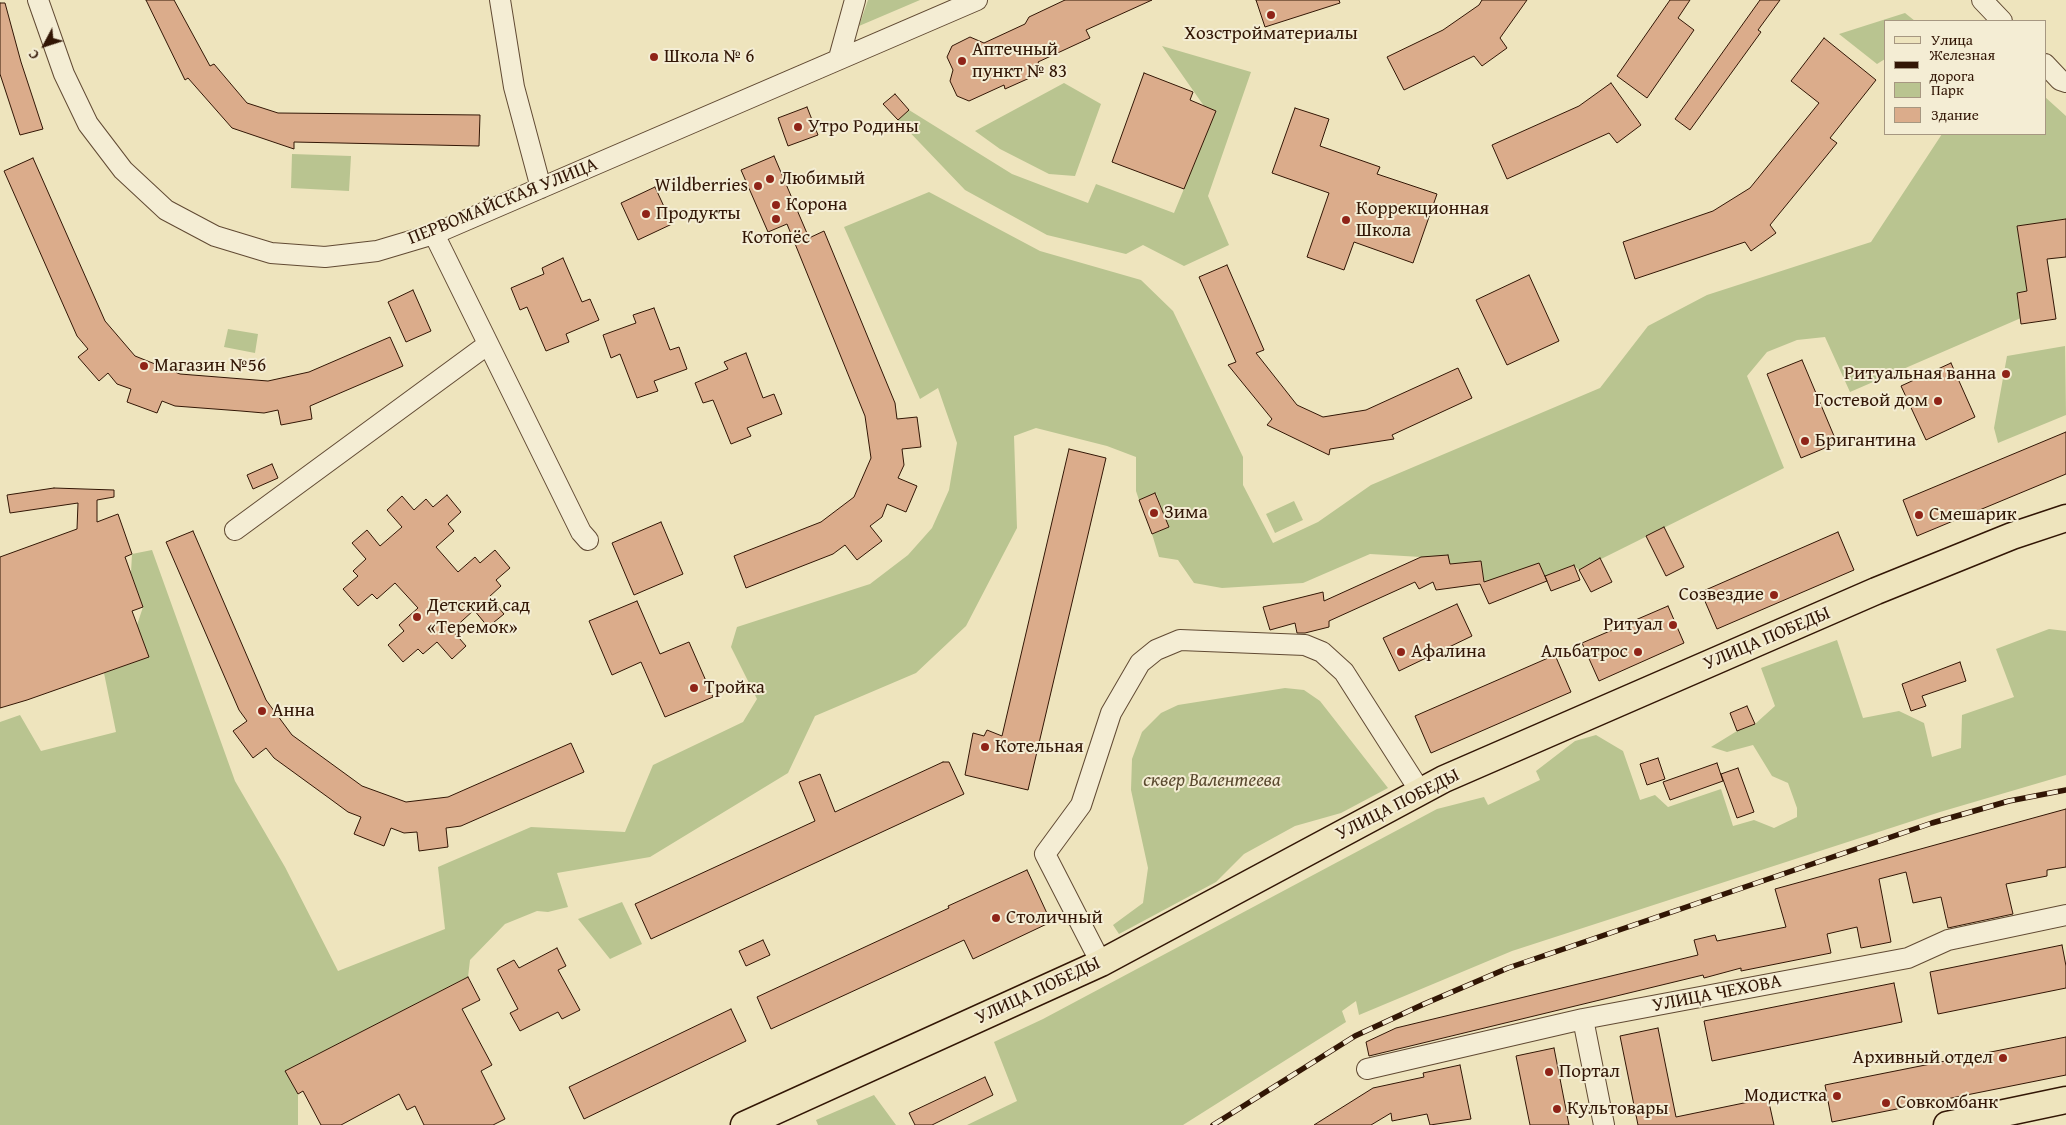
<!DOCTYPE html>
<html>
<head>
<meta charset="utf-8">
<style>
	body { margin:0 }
	#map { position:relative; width:2066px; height:1125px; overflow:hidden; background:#eee4bd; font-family:"Gentium Book Plus",serif }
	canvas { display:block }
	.legend { position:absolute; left:1884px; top:20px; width:162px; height:115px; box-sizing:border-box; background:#f4edd4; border:1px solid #a69781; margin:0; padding:6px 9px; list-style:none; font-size:15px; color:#321605 }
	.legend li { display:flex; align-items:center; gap:10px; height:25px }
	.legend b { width:25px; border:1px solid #a69781 }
	.north { position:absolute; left:20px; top:20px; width:50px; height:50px; -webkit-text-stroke:4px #f4edd4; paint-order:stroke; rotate:230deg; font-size:14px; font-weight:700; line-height:20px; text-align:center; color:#321605 }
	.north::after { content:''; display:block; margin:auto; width:18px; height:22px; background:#321605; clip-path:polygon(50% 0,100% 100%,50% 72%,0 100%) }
</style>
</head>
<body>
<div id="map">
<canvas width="2066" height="1125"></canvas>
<ul class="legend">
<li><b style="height:6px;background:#eee4bd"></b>Улица</li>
<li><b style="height:6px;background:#321605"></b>Железная дорога</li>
<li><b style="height:14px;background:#b9c490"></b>Парк</li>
<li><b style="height:14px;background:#dbac8b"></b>Здание</li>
</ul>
<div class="north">С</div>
</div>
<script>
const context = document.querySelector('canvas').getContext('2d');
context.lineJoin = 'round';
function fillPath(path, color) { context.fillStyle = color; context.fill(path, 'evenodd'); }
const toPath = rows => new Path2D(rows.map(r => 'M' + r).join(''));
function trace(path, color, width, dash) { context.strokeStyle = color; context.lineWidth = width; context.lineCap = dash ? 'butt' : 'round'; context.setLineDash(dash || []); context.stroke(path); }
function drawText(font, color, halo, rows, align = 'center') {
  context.font = font + ' "Gentium Book Plus",serif'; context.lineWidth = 4; context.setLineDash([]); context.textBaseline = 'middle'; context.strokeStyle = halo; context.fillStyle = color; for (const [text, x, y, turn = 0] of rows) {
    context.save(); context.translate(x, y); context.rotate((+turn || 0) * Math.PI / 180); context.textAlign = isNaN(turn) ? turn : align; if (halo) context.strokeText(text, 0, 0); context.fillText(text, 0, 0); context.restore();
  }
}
const green = toPath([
	[868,0,920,0,859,26],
	[1905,13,1915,21,1885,21,1885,59,1877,64,1839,34],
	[1162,46,1251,72,1208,196,1229,245,1184,266,1143,245,1126,254,1047,235,965,190,898,120,909,110,1012,174,1088,203,1096,184,1174,213,1216,111,1204,106],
	[1064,83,1101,104,1075,176,1049,174,1000,149,975,131],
	[2045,97,2066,116,2066,219,2017,226,2027,291,2017,293,2021,318,1850,392,1825,337,1797,340,1767,352,1747,376,1784,468,1579,570,1573,565,1545,577,1484,582,1481,561,1450,564,1448,556,1421,557,1370,554,1303,583,1222,588,1194,583,1178,560,1159,557,1152,534,1169,527,1156,493,1139,500,1136,491,1136,457,1107,446,1036,428,1014,436,1017,528,966,626,916,673,815,716,788,773,650,857,557,873,568,907,548,912,537,911,505,924,470,960,468,977,286,1071,298,1094,298,1125,0,1125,0,722,20,715,41,751,116,732,104,673,149,657,137,625,143,607,131,573,132,554,152,550,235,781,285,867,338,971,445,929,438,867,531,827,625,832,653,765,743,722,757,699,731,647,737,627,870,584,908,555,932,528,949,490,957,443,938,388,920,399,844,227,929,192,1040,251,1141,280,1173,311,1243,457,1243,485,1273,543,1318,522,1371,485,1600,388,1648,326,1707,295,1871,242,1942,134,2045,134],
	[292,154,351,156,349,191,291,188],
	[228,329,258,334,255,353,224,347],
	[2065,346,2066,415,1998,443,1994,428,2007,356],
	[1294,501,1303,520,1275,533,1266,514],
	[2049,629,2066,631,2066,775,1940,812,1512,951,1359,1015,1356,1001,1342,1011,1346,1022,1183,1125,967,1125,1017,1101,994,1042,1043,1019,1437,809,1484,797,1488,805,1540,780,1536,771,1575,741,1596,735,1623,751,1640,800,1655,795,1668,807,1721,789,1733,826,1754,820,1774,828,1797,817,1797,808,1788,783,1772,776,1753,745,1727,752,1711,747,1737,731,1755,724,1775,706,1761,668,1837,640,1863,718,1899,711,1924,723,1932,757,1961,748,1962,715,2014,697,1996,649],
	[1285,688,1304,690,1320,701,1388,788,1341,813,1295,826,1244,854,1216,882,1119,934,1113,925,1143,903,1148,868,1131,790,1132,759,1142,732,1161,713,1178,705],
	[622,902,642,944,610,959,578,919],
	[874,1095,896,1125,818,1125,816,1120]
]);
const building = toPath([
	[146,0,174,0,210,66,214,64,247,103,278,113,480,115,479,146,294,142,294,149,232,128,188,78,185,80,146,0],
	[1065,0,1152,0,1086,30,1090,38,1038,62,1043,72,1005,89,1004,85,969,101,957,96,950,81,953,70,947,57,952,46,970,37,984,43,1025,24,1029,17,1065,0],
	[1256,0,1339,0,1340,3,1265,27,1256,0],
	[1482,0,1527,0,1500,38,1507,48,1482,66,1474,56,1404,90,1387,57,1443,30,1479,5,1482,0],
	[1670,0,1690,0,1678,18,1694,30,1647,98,1617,76,1670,0],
	[1760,0,1780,0,1758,30,1761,32,1690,130,1675,119,1760,0],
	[0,3,5,3,21,62,43,129,20,135,0,74,0,3],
	[1824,38,1876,80,1830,138,1837,143,1770,225,1776,233,1751,251,1745,242,1635,279,1623,242,1713,211,1750,188,1819,103,1791,81,1824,38],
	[1144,73,1193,92,1190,100,1216,111,1184,189,1112,162,1144,73],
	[1611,83,1641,125,1617,143,1609,133,1507,179,1492,145,1579,106,1611,83],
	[895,94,909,110,898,120,883,104,895,94],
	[807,107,818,135,788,146,778,118,807,107],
	[1295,108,1329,119,1320,146,1380,167,1377,174,1437,194,1413,263,1354,242,1344,270,1307,257,1329,193,1272,173,1295,108],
	[774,156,809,238,824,231,895,403,897,419,917,417,921,447,902,449,904,465,898,478,917,486,906,512,887,504,882,517,870,526,882,541,857,560,845,545,833,554,746,588,734,556,821,522,854,497,871,458,865,416,787,224,768,232,741,170,774,156],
	[33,158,105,321,135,356,180,374,268,381,309,372,390,337,403,366,310,406,312,419,281,425,278,410,264,413,241,411,175,406,162,401,157,413,127,402,131,389,117,384,108,373,99,381,78,357,88,349,77,336,4,171,33,158],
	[655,187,672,224,638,240,621,203,655,187],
	[2066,219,2066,257,2047,259,2056,319,2021,324,2017,293,2027,291,2017,226,2066,219],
	[563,258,582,302,590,299,599,320,566,334,569,342,546,351,527,307,520,310,511,288,544,274,542,268,563,258],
	[1227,265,1264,350,1256,353,1297,405,1323,417,1366,410,1458,368,1472,398,1392,435,1394,439,1330,449,1329,455,1267,425,1272,419,1228,365,1236,362,1199,277,1227,265],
	[1529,275,1559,341,1507,365,1476,300,1529,275],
	[413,290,431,331,406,342,388,302,413,290],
	[654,308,670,350,679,347,687,369,654,381,658,391,637,398,620,354,611,358,603,335,636,323,633,315,654,308],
	[746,353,763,398,774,394,782,414,747,428,751,436,731,444,713,400,703,403,695,383,728,369,724,362,746,353],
	[1802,360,1837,443,1801,458,1767,374,1802,360],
	[1951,363,1975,417,1926,440,1901,386,1951,363],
	[2066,432,2066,474,1917,536,1903,500,2066,432],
	[1069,449,1106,458,1028,790,965,775,973,733,984,736,987,730,1002,736,1069,449],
	[272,464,278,478,253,489,247,475,272,464],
	[54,488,114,490,114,497,97,500,97,522,118,514,132,554,125,557,143,607,132,611,149,657,27,700,0,708,0,557,77,529,78,503,10,513,7,495,54,488],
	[1155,493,1169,527,1152,534,1139,500,1155,493],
	[447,495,461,512,448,524,454,531,436,547,458,572,475,557,480,563,495,550,510,568,496,580,501,586,489,597,504,614,488,627,474,610,452,630,466,646,452,659,437,642,423,654,418,649,403,662,388,645,404,631,399,625,418,608,395,583,377,599,372,594,358,606,343,589,358,576,353,571,366,559,352,543,367,530,380,546,402,527,387,510,402,496,414,510,426,499,433,507,447,495],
	[661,522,683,574,634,595,612,543,661,522],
	[1664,527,1684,567,1666,576,1646,536,1664,527],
	[193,531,266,700,292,735,362,786,406,802,448,797,571,743,584,772,461,826,446,828,448,847,419,851,417,832,404,833,391,828,384,846,354,834,361,817,348,812,329,798,274,758,266,748,253,758,233,731,247,721,239,710,166,542,193,531],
	[1838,532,1854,570,1717,629,1701,592,1838,532],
	[1448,555,1450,564,1481,561,1484,582,1539,563,1547,581,1489,604,1480,584,1436,590,1433,582,1419,589,1415,582,1329,621,1329,627,1305,633,1297,633,1295,623,1270,630,1263,607,1323,592,1324,601,1421,557,1448,555],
	[1600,558,1612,582,1591,592,1579,570,1600,558],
	[1574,565,1580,580,1551,591,1545,576,1574,565],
	[637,601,660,654,689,642,713,697,665,717,641,662,612,675,589,621,637,601],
	[1457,604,1472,636,1399,671,1383,638,1457,604],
	[1668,606,1684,643,1599,681,1582,643,1668,606],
	[1555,655,1571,692,1431,753,1415,716,1555,655],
	[1960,662,1966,681,1922,696,1926,706,1911,711,1902,684,1960,662],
	[1747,706,1755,724,1737,731,1730,713,1747,706],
	[1658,758,1665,779,1647,785,1640,764,1658,758],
	[943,762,949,762,964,794,651,939,635,904,815,821,799,782,820,774,835,812,943,762],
	[1717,763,1723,781,1670,800,1663,782,1717,763],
	[1738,768,1754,812,1737,818,1721,774,1738,768],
	[2066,809,2066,867,2047,870,2047,876,2006,884,2013,914,1948,928,1941,897,1913,903,1906,872,1879,879,1891,942,1861,948,1857,927,1827,934,1831,953,1741,971,1741,968,1704,978,1703,975,1369,1056,1366,1042,1396,1028,1698,955,1694,940,1715,935,1717,941,1786,927,1775,889,2066,809],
	[1027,870,1051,922,973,959,964,940,771,1029,757,997,949,908,948,906,1027,870],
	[763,940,770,955,746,966,739,951,763,940],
	[2062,945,2066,966,2066,988,1938,1014,1930,972,2062,945],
	[557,948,566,966,558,970,580,1010,562,1019,558,1012,520,1031,510,1013,518,1009,497,969,514,960,519,968,557,948],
	[468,977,480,1000,462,1009,492,1065,481,1071,505,1119,493,1125,424,1125,415,1106,407,1110,399,1094,341,1125,321,1125,303,1091,298,1094,285,1071,468,977],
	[1894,983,1902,1022,1712,1061,1704,1021,1894,983],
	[731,1009,746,1041,584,1119,569,1087,731,1009],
	[1658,1028,1676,1117,1768,1098,1774,1125,1638,1125,1620,1036,1658,1028],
	[2066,1037,2066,1075,1832,1122,1825,1085,2066,1037],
	[1554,1048,1569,1125,1530,1125,1516,1056,1554,1048],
	[1460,1065,1471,1119,1430,1125,1427,1114,1392,1121,1391,1113,1371,1125,1314,1125,1373,1088,1424,1077,1423,1073,1460,1065],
	[985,1077,993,1095,932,1125,915,1125,909,1113,985,1077]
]);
const minor = toPath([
	[38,0,64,74,88,124,123,170,166,210,215,236,271,253,325,257,377,251,434,234,977,0],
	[500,0,514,87,541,188],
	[1982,0,2002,21],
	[839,58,855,0],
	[2045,64,2060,80,2066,82],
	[434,234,581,532,588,540],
	[235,530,487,345],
	[1101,963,1045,854,1081,805,1111,713,1140,663,1156,650,1180,640,1305,645,1322,652,1344,672,1420,791],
	[1583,1019,1604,1125],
	[1367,1069,1583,1019,1908,958,1948,940,2066,915]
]);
const major = toPath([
	[744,1125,1101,963,1444,779,1876,591,2012,536,2066,518],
	[1947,1125,2066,1100]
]);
const rail = toPath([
	[1213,1125,1355,1036,1424,1004,1508,968,1932,823,2009,801,2066,790]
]);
const markers = [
	[1271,15,5,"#8f2418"],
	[654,57,5,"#8f2418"],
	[962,61,5,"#8f2418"],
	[798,127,5,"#8f2418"],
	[770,179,5,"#8f2418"],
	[758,186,5,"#8f2418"],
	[776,205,5,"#8f2418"],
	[646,214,5,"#8f2418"],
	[776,219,5,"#8f2418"],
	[1346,220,5,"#8f2418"],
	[144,366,5,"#8f2418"],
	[2006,374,5,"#8f2418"],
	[1938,401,5,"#8f2418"],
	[1805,441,5,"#8f2418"],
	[1154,513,5,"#8f2418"],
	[1919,515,5,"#8f2418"],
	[1774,595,5,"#8f2418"],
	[417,617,5,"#8f2418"],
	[1673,625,5,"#8f2418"],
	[1401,652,5,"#8f2418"],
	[1638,652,5,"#8f2418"],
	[694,688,5,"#8f2418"],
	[262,711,5,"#8f2418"],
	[985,747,5,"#8f2418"],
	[996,918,5,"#8f2418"],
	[2003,1058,5,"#8f2418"],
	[1549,1072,5,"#8f2418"],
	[1837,1096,5,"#8f2418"],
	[1886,1103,5,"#8f2418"],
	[1557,1109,5,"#8f2418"]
];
const poiNames = [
	["Хозстройматериалы",1271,34,"center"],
	["Аптечный",972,50],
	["пункт № 83",972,72],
	["Школа № 6",664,57],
	["Утро Родины",808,127],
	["Любимый",780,179],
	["Wildberries",748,186,"right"],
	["Корона",786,205],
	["Коррекционная",1356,209],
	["Школа",1356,231],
	["Продукты",656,214],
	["Котопёс",776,238,"center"],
	["Магазин №56",154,366],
	["Ритуальная ванна",1996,374,"right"],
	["Гостевой дом",1928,401,"right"],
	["Бригантина",1815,441],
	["Зима",1164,513],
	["Смешарик",1929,515],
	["Созвездие",1764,595,"right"],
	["Детский сад",427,606],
	["«Теремок»",427,628],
	["Ритуал",1663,625,"right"],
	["Афалина",1411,652],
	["Альбатрос",1628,652,"right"],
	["Тройка",704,688],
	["Анна",272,711],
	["Котельная",995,747],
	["Столичный",1006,918],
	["Архивный отдел",1993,1058,"right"],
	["Портал",1559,1072],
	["Модистка",1827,1096,"right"],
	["Совкомбанк",1896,1103],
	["Культовары",1567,1109]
];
const streetNames = [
	["ПЕРВОМАЙСКАЯ УЛИЦА",503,202,-22],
	["УЛИЦА ПОБЕДЫ",1767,639,-23],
	["УЛИЦА ПОБЕДЫ",1398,805,-27],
	["УЛИЦА ПОБЕДЫ",1038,991,-25],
	["УЛИЦА ЧЕХОВА",1717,994,-11]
];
const parkNames = [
	["сквер Валентеева",1212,781]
];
fillPath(green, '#b9c490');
fillPath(building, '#dbac8b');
trace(building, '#321605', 1);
trace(minor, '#614a33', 22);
trace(major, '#321605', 29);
trace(minor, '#f4edd4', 20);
trace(major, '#eee4bd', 26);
trace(rail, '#321605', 5.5);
trace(rail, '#f4edd4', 4, [11]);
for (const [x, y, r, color] of markers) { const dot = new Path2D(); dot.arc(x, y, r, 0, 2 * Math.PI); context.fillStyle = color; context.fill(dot); trace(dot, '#f4edd4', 2); }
drawText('19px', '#321605', '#f4edd4', poiNames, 'left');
drawText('19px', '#321605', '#f4edd4', streetNames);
drawText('italic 19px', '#5a4a2f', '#f4edd4', parkNames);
</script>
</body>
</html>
